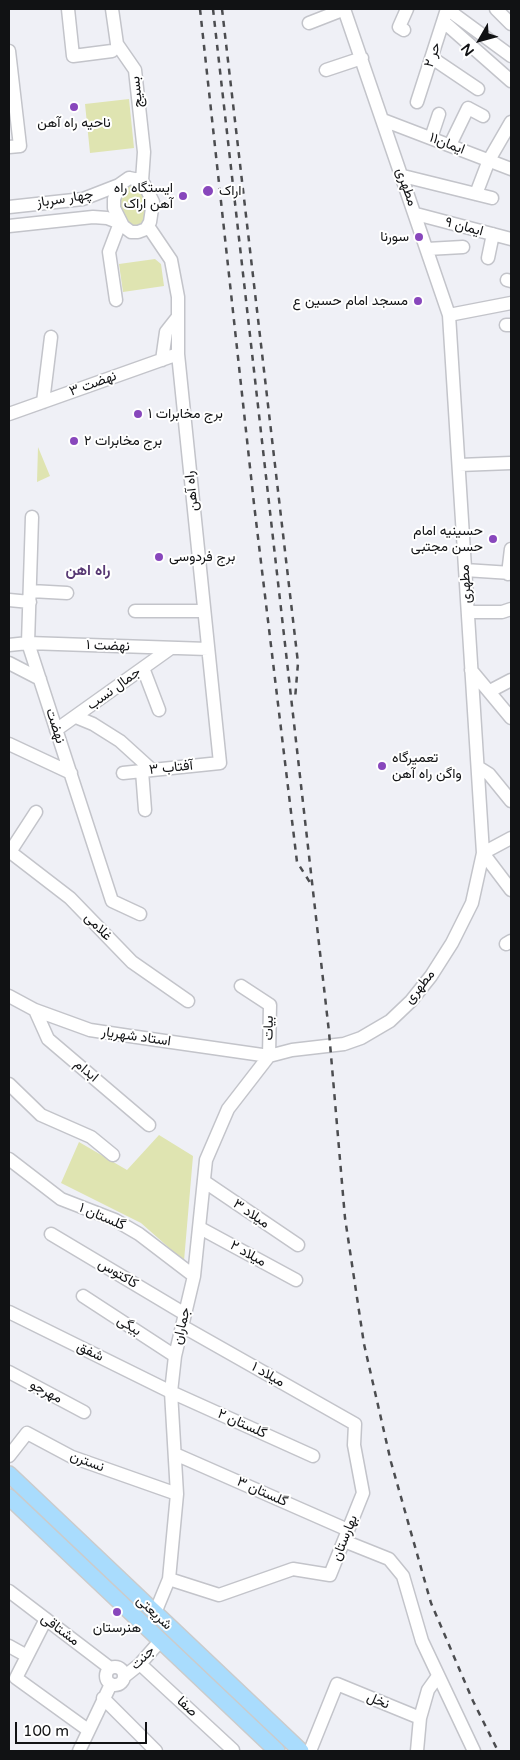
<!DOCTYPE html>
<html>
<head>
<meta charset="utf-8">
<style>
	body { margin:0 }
	#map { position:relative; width:520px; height:1760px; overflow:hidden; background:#eff0f6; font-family:"Varela Round",sans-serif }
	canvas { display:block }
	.frame { position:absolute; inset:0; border:10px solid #111214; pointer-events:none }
	.north { position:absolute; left:455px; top:15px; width:50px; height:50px; -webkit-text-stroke:4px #fff; paint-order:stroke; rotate:232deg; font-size:14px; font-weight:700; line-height:20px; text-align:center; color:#111214 }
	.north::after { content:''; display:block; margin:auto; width:18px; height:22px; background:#111214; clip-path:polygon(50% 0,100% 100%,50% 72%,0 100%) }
	.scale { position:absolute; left:15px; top:1722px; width:132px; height:22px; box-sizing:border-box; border:2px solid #111214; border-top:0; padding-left:6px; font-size:15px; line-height:18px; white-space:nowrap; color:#111214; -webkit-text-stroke:4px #fff; paint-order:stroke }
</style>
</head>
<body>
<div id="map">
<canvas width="520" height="1760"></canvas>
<div class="frame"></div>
<div class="north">N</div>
<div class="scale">100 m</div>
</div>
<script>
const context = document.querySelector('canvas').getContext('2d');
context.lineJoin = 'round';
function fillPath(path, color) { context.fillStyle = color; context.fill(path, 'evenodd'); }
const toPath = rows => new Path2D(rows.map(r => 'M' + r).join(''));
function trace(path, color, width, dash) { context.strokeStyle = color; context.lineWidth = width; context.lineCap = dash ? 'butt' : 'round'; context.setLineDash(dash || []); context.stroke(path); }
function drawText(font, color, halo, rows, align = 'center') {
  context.font = font + ' "Varela Round",Vazirmatn,sans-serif'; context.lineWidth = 4; context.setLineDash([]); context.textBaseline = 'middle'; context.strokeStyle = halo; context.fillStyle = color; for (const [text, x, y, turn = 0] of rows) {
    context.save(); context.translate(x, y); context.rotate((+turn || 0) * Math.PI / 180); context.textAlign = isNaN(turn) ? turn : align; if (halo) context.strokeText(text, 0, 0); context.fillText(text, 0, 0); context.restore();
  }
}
const green = toPath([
	[129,99,134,148,90,153,85,104],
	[130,185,140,187,148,203,145,220,137,226,132,225,124,219,119,201,122,190],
	[155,259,161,264,164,286,123,292,119,264],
	[38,447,50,476,37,482],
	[159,1135,193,1156,184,1261,141,1223,61,1183,79,1142,127,1170]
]);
const minor = toPath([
	[68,9,73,56,112,51],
	[112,9,117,44,135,70,144,152,142,181],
	[447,9,511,56],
	[496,9,511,24],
	[444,22,511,81],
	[309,23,345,9],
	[404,30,399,27,407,9],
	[9,51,20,146,9,147],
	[432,58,478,89],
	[326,70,362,58],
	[417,102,447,9],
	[383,120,511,169],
	[431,138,439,114],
	[450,145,468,108,483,116],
	[403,176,492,198],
	[129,178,139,180,144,184,153,202,150,222,146,229,138,232,131,232,123,226,114,208,114,199,119,185,129,178],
	[476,194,489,160,511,122],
	[9,207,83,199,119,185],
	[416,214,511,239],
	[9,226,93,217,107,218,120,223,109,252,116,300],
	[427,249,463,247],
	[488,258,493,234],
	[507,280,511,281],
	[449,315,511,303],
	[506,325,511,325],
	[162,360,166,332,177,318],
	[43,402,51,337],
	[9,414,178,354],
	[459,465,511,463],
	[32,517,28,643,112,901,140,914],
	[465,570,511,573],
	[508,574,511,549],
	[31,591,67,593],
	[9,600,30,602],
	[135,611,204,611],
	[468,612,502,612,511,609],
	[9,645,28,643,208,649],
	[9,663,40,679],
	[143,668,159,710],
	[471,670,511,718],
	[490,691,511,680],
	[76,717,93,724,120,741,152,770],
	[56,730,171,648],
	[9,744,71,773],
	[478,767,489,774,511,801],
	[142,771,145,810],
	[123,773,220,763,178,354,178,297,171,260,148,226],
	[511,838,483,853,511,890],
	[9,851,70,898,132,962,188,1001],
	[10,852,36,812],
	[506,944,511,941],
	[241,986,270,1005,269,1056],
	[9,996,35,1010,90,1030,123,1035,269,1056,292,1050,344,1044,361,1038,390,1021,411,1001,431,976,452,943,472,903,483,853,449,315,344,9],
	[35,1010,48,1039,149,1125],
	[9,1084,41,1115,91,1137,113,1155],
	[9,1159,61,1199,115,1220,139,1234,194,1276],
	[205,1182,298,1245],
	[200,1228,296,1280],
	[51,1234,185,1314],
	[83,1296,175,1356],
	[9,1312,171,1392,313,1456],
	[9,1372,84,1412],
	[175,1454,348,1530],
	[9,1456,27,1433,72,1457,177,1494],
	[344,1541,389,1559,403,1576,422,1641,474,1751],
	[169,1579,219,1595,293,1569,330,1575,363,1493,354,1445,355,1424,182,1326],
	[9,1591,110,1668],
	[155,1613,169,1579,177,1494,171,1392,175,1356,194,1276,206,1160,228,1109,269,1056],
	[46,1619,16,1678,88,1730],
	[9,1646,27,1656],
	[140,1664,233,1750],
	'106 1676a9 9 0 1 1 18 0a9 9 0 1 1-18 0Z',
	[125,1676,140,1664,161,1640],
	[103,1698,156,1751],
	[79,1751,111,1684],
	[310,1751,337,1684,420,1718],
	[417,1751,420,1718,428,1690,438,1676]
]);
const major = toPath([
	[9,1474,301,1751],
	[9,1497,277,1751]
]);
const rail = toPath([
	[200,9,254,504,297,862,311,884],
	[213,9,329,1032,345,1218,364,1344,391,1462,431,1603,473,1701,498,1751],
	[222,9,298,663,295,699]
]);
const markers = [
	[74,107,5,"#8847bc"],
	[208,191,6,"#8847bc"],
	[183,196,5,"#8847bc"],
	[419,237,5,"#8847bc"],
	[418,301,5,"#8847bc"],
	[138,414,5,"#8847bc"],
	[74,441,5,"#8847bc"],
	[493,539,5,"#8847bc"],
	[159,557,5,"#8847bc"],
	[382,766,5,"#8847bc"],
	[117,1612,5,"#8847bc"]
];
const streetNames = [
	["حر ۲",433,55,-71],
	["بسیج",137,92,-96],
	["ایمان۱۱",447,144,21],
	["مطهری",406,187,71],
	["چهار سرباز",65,199,-9],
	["ایمان ۹",464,227,15],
	["نهضت ۳",93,384,-20],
	["راه آهن",192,491,-96],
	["مطهری",466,584,-93],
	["نهضت ۱",108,646,2],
	["جمال نسب",114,689,-36],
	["نهضت",55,726,72],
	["آفتاب ۳",171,768,-6],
	["غلامی",98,927,46],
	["مطهری",420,987,-51],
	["بیات",269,1028,-89],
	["استاد شهریار",136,1037,8],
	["ابدام",86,1071,40],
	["میلاد ۳",251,1214,34],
	["گلستان ۱",102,1217,23],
	["میلاد ۲",248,1254,29],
	["کاکتوس",118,1274,31],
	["بیگی",129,1326,33],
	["جماران",182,1326,-77],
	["شفق",90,1352,26],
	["میلاد ۱",268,1375,30],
	["مهرجو",46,1392,28],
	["گلستان ۲",242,1424,24],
	["نسترن",87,1462,21],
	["گلستان ۳",262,1492,24],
	["بهارستان",345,1538,-68],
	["شریعتی",154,1613,43],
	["مشتاقی",60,1630,37],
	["جنت",143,1658,-45],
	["نخل",378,1701,23],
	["صفا",187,1707,43]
];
const poiNames = [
	["ناحیه راه آهن",74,123,"center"],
	["ایستگاه راه",173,188,"right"],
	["آهن اراک",173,204,"right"],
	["اراک",219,191],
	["سورنا",409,237,"right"],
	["مسجد امام حسین ع",408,301,"right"],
	["برج مخابرات ۱",148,414],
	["برج مخابرات ۲",84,441],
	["حسینیه امام",483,531,"right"],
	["حسن مجتبی",483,547,"right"],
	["برج فردوسی",169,557],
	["تعمیرگاه",392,758],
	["واگن راه آهن",392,774],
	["هنرستان",117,1628,"center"]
];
const neighbourhoodNames = [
	["راه اهن",88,571]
];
fillPath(green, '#dfe4b1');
trace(minor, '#c3c4ca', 15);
trace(major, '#cbcbcb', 18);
trace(minor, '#fff', 12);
trace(major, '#a9dcfd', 15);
trace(rail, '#4c4d50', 2.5, [6, 6]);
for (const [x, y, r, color] of markers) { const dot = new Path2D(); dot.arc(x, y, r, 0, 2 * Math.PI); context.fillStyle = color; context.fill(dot); trace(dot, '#fff', 2); }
drawText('14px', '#111214', '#fff', streetNames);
drawText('14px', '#111214', '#fff', poiNames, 'left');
drawText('bold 15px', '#583974', '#fff', neighbourhoodNames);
</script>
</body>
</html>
